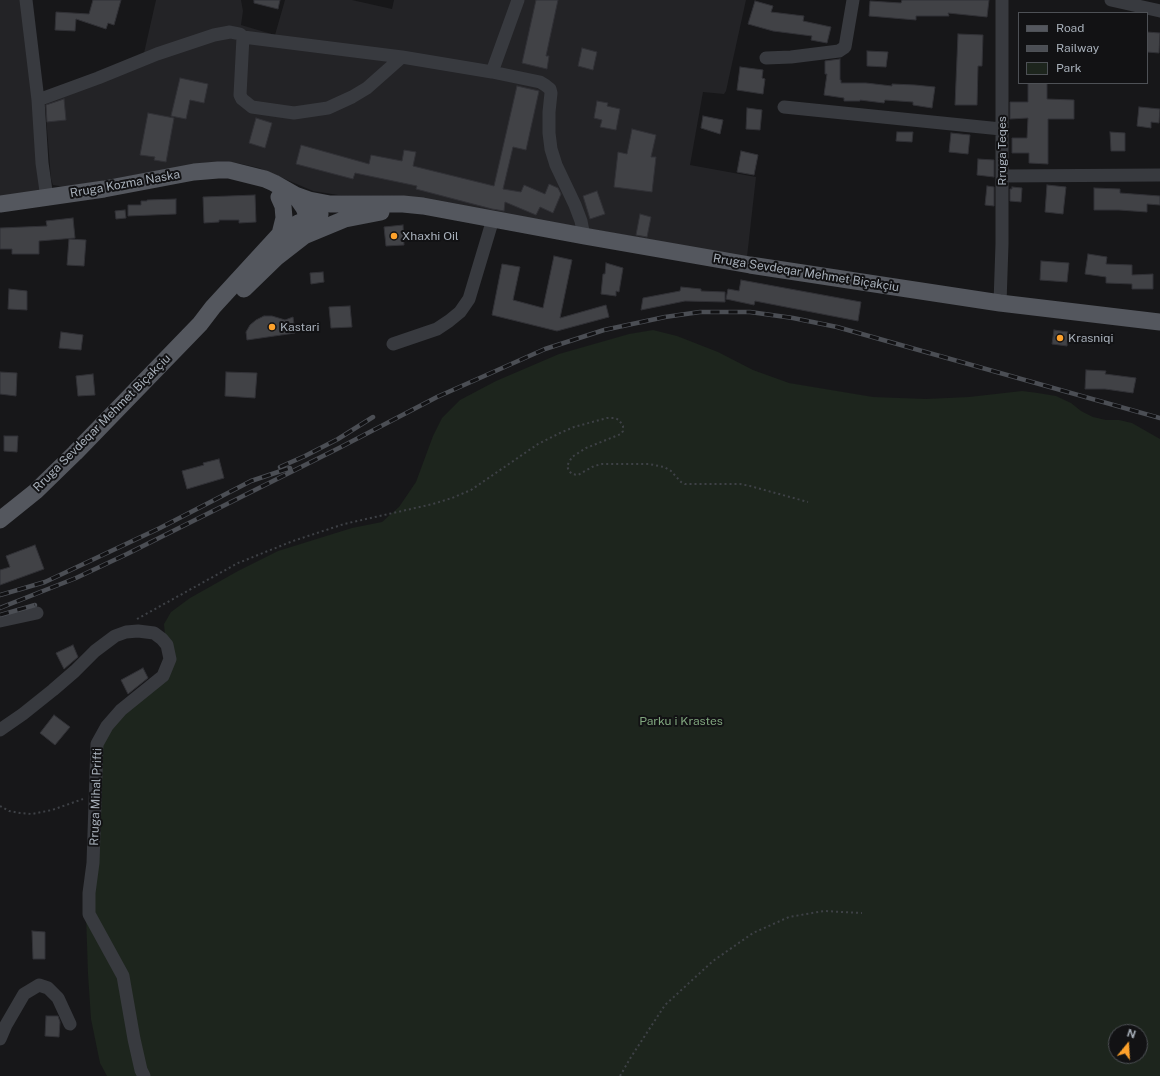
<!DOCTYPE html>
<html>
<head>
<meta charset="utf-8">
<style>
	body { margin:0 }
	#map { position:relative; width:1160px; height:1076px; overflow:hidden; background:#171719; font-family:"Public Sans",sans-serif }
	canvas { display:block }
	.legend { position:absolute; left:1018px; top:12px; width:130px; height:72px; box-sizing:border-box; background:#121214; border:1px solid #4e5156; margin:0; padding:5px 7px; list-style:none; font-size:12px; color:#a8b0ba }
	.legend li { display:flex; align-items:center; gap:8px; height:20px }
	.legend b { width:20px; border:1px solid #4e5156 }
	.north { position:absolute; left:1108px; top:1024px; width:40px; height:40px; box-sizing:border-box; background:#121214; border:1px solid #4e5156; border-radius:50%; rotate:18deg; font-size:11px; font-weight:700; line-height:16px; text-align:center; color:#a8b0ba }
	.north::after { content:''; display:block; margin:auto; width:14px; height:18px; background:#fda12b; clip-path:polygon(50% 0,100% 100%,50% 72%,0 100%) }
</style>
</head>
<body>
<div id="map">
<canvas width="1160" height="1076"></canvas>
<ul class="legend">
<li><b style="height:5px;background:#54575e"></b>Road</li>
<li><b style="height:5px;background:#4b4e54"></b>Railway</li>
<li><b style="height:11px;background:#1d251d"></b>Park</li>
</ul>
<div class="north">N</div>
</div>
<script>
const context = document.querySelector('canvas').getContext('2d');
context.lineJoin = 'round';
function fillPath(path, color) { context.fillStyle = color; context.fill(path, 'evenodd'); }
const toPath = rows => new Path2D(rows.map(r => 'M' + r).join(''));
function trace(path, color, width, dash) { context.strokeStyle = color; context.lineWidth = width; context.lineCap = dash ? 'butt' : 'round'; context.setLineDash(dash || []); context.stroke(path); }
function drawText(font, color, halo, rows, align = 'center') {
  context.font = font + ' "Public Sans",sans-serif'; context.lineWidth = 4; context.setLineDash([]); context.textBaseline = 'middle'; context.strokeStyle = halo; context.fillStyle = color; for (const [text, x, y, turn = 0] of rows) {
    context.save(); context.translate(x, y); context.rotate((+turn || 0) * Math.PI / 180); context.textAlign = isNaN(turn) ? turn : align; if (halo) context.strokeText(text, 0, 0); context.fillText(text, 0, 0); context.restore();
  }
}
const built = toPath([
	[0,0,23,0,41,193,0,199],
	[156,0,241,0,243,11,241,25,275,35,285,0,352,0,392,9,394,0,746,0,726,91,724,94,703,92,690,165,756,177,747,257,405,196,338,195,313,191,259,168,237,163,219,162,203,163,65,187,53,185,51,179,45,104,144,53]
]);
const green = toPath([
	[653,330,677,336,718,352,753,370,789,383,873,397,926,399,969,397,1022,391,1038,393,1056,396,1071,403,1081,411,1093,417,1106,420,1119,420,1132,423,1160,439,1160,1076,107,1076,100,1063,91,1019,88,974,86,914,98,760,108,727,163,683,165,635,164,624,171,612,190,598,238,571,278,551,352,528,382,522,399,507,416,482,433,436,442,418,460,400,496,381,559,354,629,334],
	[1116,1032,1140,1032,1140,1056,1116,1056]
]);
const building = toPath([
	[93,0,121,0,114,25,108,23,106,29,76,19,75,31,55,30,56,12,89,14,93,0],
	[254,0,280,0,278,9,254,3,254,0],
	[536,0,558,0,546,56,549,56,547,69,522,63,536,0],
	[902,0,989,0,987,17,948,13,949,16,916,16,916,20,869,16,870,1,901,3,902,0],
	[755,1,773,6,771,12,804,16,803,21,831,27,827,43,811,40,812,36,773,31,748,24,755,1],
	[1147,32,1160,33,1159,53,1147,52,1147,32],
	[958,34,983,35,982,66,978,66,977,105,955,105,958,34],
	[582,48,597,52,593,70,578,66,582,48],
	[867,51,888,52,886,67,867,66,867,51],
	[840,59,840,80,841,80,841,83,866,83,892,86,892,84,915,85,935,87,932,108,913,105,913,102,885,100,884,103,860,100,860,101,844,101,844,98,824,95,827,74,825,74,825,61,840,59],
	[740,67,763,70,762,78,765,79,763,94,737,90,740,67],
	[180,78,208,84,204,103,190,100,186,119,171,116,180,78],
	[1028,83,1047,83,1047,99,1074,100,1074,119,1048,119,1048,164,1029,163,1029,153,1012,153,1012,138,1027,138,1028,118,1010,119,1010,102,1028,102,1028,83],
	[517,86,539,91,526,150,513,147,503,189,521,192,524,185,545,194,549,184,558,188,561,194,553,213,540,207,536,215,505,202,504,211,492,209,416,189,417,186,355,173,353,179,296,164,301,145,369,164,371,155,402,161,404,150,416,152,413,166,494,186,517,86],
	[64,99,66,120,47,122,46,105,64,99],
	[597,101,608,103,607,106,620,109,616,130,600,127,602,120,594,118,597,101],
	[1139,107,1160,109,1159,123,1151,122,1151,128,1137,126,1139,107],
	[747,108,762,110,760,130,746,129,747,108],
	[148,113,174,118,166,162,154,160,155,157,140,155,148,113],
	[703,116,723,120,720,134,701,128,703,116],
	[256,118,272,123,265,148,249,143,256,118],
	[632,129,656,135,651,157,656,157,652,192,614,187,618,152,627,154,632,129],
	[897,132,913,132,912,142,896,141,897,132],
	[1110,132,1125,133,1125,151,1111,151,1110,132],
	[951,133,970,135,968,154,949,152,951,133],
	[741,151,758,155,754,175,737,172,741,151],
	[978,159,994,160,994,177,977,175,978,159],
	[1047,185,1066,187,1063,214,1045,212,1047,185],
	[987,186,994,187,994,206,985,205,987,186],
	[1012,187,1022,188,1021,202,1010,201,1010,189,1012,189,1012,187],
	[1094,188,1120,189,1120,193,1160,196,1160,205,1147,204,1147,212,1119,210,1094,210,1094,188],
	[597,191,605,214,590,219,583,196,597,191],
	[255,195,256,222,239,223,239,220,219,220,219,222,204,223,203,197,255,195],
	[176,199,176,214,128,216,128,205,141,205,141,201,147,201,147,200,176,199],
	[125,210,126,218,116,219,115,211,125,210],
	[640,214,651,217,647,237,636,235,640,214],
	[73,218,75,238,39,241,39,254,12,254,12,249,0,249,0,228,47,226,46,221,73,218],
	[403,225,404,245,386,246,384,227,403,225],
	[69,239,86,240,84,266,67,265,69,239],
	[1088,254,1107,257,1106,264,1132,265,1132,275,1153,274,1153,289,1132,289,1132,284,1106,283,1106,277,1085,274,1088,254],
	[554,256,572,260,560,318,606,305,609,317,557,331,492,315,502,264,520,267,513,300,543,308,554,256],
	[1041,261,1069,263,1067,282,1040,280,1041,261],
	[606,263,623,268,619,292,616,291,616,296,601,294,603,274,605,274,606,263],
	[323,272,324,282,311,284,310,273,323,272],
	[741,280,861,302,858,321,755,301,754,305,726,299,728,289,739,291,741,280],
	[681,287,701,289,701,291,725,292,725,302,685,301,641,310,643,298,680,291,681,287],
	[9,289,27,291,27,310,8,309,9,289],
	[350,306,352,327,331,328,329,307,350,306],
	[264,316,272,316,285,320,293,317,295,333,247,340,246,332,250,325,256,320,264,316],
	[1054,330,1068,332,1067,346,1052,344,1054,330],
	[61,332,83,335,81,350,59,348,61,332],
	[1086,370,1106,371,1105,374,1136,378,1133,393,1105,389,1085,389,1086,370],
	[0,372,17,373,16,396,0,394,0,372],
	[226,372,257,373,255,398,225,396,226,372],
	[93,374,95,395,78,396,76,376,93,374],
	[4,436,18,436,17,452,4,451,4,436],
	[219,459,224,478,187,489,182,471,204,465,203,463,219,459],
	[35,545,44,569,0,585,0,570,10,567,6,556,35,545],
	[73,645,78,657,64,669,56,653,73,645],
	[143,668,148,678,128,694,121,680,143,668],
	[54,715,70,727,55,745,40,733,54,715],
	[32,931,45,932,45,959,33,959,32,931],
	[46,1016,58,1016,60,1022,59,1037,45,1036,46,1016]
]);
const path = toPath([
	[137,619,238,563,293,541,344,524,433,504,452,498,471,490,538,444,560,433,574,427,607,418,615,418,619,420,623,426,623,431,621,434,586,448,572,457,567,466,569,471,572,474,578,475,594,466,602,464,649,464,664,467,671,471,681,482,685,484,740,484,750,486,808,502],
	[0,806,9,811,20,813,32,814,52,810,83,799],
	[620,1076,631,1057,665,1005,713,961,753,933,789,917,824,911,862,913]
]);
const minor = toPath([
	[26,0,38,100,42,163,47,198],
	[1111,0,1160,11],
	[243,37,402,57,492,72,540,82,545,85,550,89,551,93,549,112,549,133,551,149,556,165,575,205,581,221,584,236],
	[766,58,791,57,839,51,845,47,853,0],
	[492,72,518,0],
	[38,100,98,78,157,54,214,35,230,32,240,34,243,37,240,95,242,99,252,107,294,113,328,108,352,97,367,88,402,57],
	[784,107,1001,129],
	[1002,176,1160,175],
	[1000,303,1002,244,1002,0],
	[393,344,437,329,449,321,460,312,469,299,493,219],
	[0,621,37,613],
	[0,730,23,714,53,690,75,671,95,651,115,636,126,632,138,631,154,633,162,639,167,645,170,659,163,676,121,710,107,726,97,744,93,863,89,893,89,914,123,976,134,1039,141,1070,144,1076],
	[0,1039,6,1025,24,994,39,985,48,988,58,998,70,1024]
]);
const major = toPath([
	[295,195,309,200,330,204,403,204,423,206,584,236,750,265,1000,303,1160,322],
	[0,204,104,189,194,172,218,170,229,170,265,179,274,183,295,195,304,208,313,231],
	[276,239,298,223,320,214],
	[244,289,277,257,304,236,345,219,381,212],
	[0,520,36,491,75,453,200,324,213,307,280,234,284,218,283,206,279,197]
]);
const rail = toPath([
	[280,467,305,456,338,439,373,417],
	[0,595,45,582,60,575,160,528,251,481,290,468],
	[0,608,76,578,127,554,339,448,437,397,545,349,604,330,665,317,700,312,750,312,793,318,837,327,1160,418],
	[0,615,35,605]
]);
const markers = [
	[394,236,4,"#fda12b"],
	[272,327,4,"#fda12b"],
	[1060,338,4,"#fda12b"]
];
const streetNames = [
	["Rruga Teqes",1002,151,-90],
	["Rruga Kozma Naska",125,184,-10],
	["Rruga Sevdeqar Mehmet Biçakçiu",806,273,9],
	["Rruga Sevdeqar Mehmet Biçakçiu",102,423,-45],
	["Rruga Mihal Prifti",96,797,-88]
];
const poiNames = [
	["Xhaxhi Oil",402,236],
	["Kastari",280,327],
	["Krasniqi",1068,338]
];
const parkNames = [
	["Parku i Krastes",681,721]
];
fillPath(built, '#232326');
fillPath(green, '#1d251d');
fillPath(building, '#414246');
trace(building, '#313136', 1);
trace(path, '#3e4146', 2, [2, 3]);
trace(minor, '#383a3f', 13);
trace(major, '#54575e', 17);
trace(rail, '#4b4e54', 4.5);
trace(rail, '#121214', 3, [9]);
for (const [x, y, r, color] of markers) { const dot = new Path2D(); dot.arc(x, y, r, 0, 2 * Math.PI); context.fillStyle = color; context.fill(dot); trace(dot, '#121214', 1.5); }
drawText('12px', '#a8b0ba', '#121214', streetNames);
drawText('12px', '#a8b0ba', '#121214', poiNames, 'left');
drawText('12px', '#80a67e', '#121214', parkNames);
</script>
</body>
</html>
